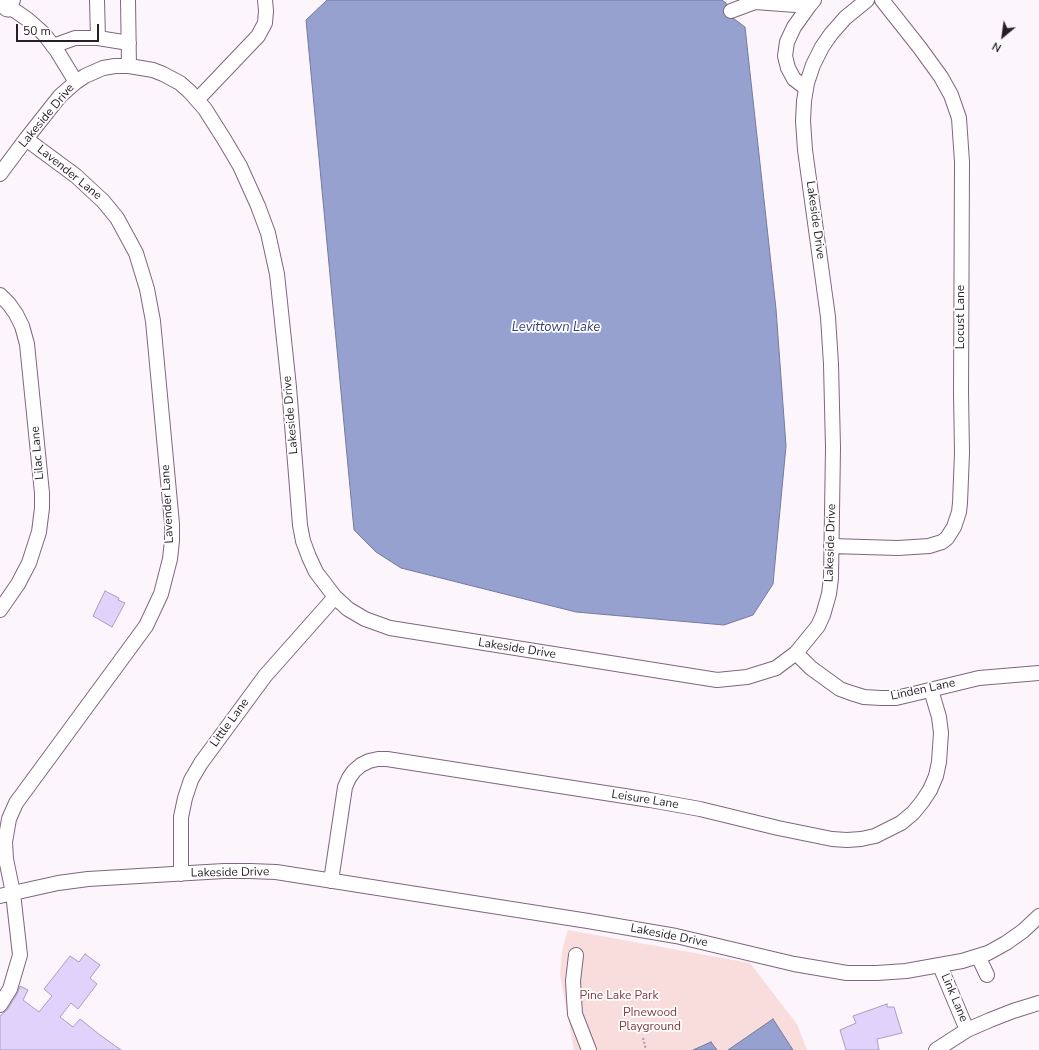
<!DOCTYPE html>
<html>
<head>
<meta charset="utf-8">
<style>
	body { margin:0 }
	#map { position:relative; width:1039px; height:1050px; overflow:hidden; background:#fcf6fc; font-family:"Nunito Sans",sans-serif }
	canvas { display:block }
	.north { position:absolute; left:983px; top:16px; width:40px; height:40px; -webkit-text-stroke:3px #fff; paint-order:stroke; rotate:209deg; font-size:11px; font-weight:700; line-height:16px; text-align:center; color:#281e28 }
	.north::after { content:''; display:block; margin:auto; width:14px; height:18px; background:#281e28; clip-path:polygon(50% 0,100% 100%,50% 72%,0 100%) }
	.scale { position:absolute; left:16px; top:24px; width:83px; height:18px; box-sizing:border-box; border:2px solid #281e28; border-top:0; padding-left:5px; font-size:12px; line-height:14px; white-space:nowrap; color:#281e28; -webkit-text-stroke:3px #fff; paint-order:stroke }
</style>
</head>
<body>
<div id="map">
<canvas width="1039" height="1050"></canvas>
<div class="north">N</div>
<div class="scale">50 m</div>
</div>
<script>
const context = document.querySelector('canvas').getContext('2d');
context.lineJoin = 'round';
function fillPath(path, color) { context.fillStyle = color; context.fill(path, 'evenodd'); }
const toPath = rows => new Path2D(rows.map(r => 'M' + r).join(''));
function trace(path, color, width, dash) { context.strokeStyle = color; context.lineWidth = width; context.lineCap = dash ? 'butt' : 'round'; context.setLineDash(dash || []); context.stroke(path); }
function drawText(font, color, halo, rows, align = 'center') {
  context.font = font + ' "Nunito Sans",sans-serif'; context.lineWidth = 3.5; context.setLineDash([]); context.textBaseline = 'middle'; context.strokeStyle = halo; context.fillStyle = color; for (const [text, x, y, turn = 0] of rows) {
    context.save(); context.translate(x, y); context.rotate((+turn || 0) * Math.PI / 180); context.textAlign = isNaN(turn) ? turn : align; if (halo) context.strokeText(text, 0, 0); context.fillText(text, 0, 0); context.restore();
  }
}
const green = toPath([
	[568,930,750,963,797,1024,807,1050,574,1050,560,975,562,950]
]);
const water = toPath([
	[327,0,722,0,726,3,733,18,745,27,776,309,786,446,773,584,753,615,724,625,576,612,401,568,376,552,354,530,306,20,327,0],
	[773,1019,793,1050,728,1050,773,1019],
	[711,1042,717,1050,693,1050,711,1042]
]);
const building = toPath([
	[105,591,119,598,118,600,125,603,112,627,93,616,105,591],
	[85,954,100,965,90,978,97,984,78,1009,71,1003,60,1017,73,1027,80,1019,100,1035,121,1050,0,1050,0,1016,7,1010,17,994,20,986,28,990,23,1000,39,1012,52,996,44,989,70,956,79,962,85,954],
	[887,1004,887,1007,894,1007,902,1033,877,1039,879,1050,846,1050,840,1030,856,1023,853,1016,887,1004]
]);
const path = toPath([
	[643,1038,646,1050]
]);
const minor = toPath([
	[13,0,8,6,27,19,44,34,57,51,76,82],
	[97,0,98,38],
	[128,0,129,66],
	[731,11,755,2,809,6],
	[53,46,75,38,98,38,129,43],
	[806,88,794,79,788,68,785,56,787,42,794,27,809,6,814,0],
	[197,100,258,36,265,23,266,11,265,0],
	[0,174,26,139,60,96,76,82,85,76,103,68,115,66,129,66,153,70,163,74,180,83,190,92,205,109,224,139,240,166,258,206,268,233,277,274,289,387,300,525,303,541,309,557,316,572,335,597,348,609,365,619,390,628,717,680,747,677,776,668,796,653,818,626,823,615,829,594,831,578,833,448,831,364,828,317,805,150,803,121,804,101,807,83,813,65,822,47,831,34,845,18,867,0],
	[0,295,9,304,16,314,22,326,27,344,42,493,42,508,39,532,29,563,18,584,0,610],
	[831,546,898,548,929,546,942,542,947,538,954,527,959,512,960,503,962,453,961,392,962,162,959,118,951,95,941,77,920,48,882,0],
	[796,653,811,668,840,689,851,693,864,697,881,698,896,698,913,694,979,678,1039,673],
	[181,874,181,817,185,798,191,780,201,763,265,676,335,597],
	[331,881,345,787,349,778,354,771,361,765,369,761,378,759,387,759,650,800,700,809,778,828,832,839,847,840,861,839,875,836,901,823,913,813,922,802,930,790,936,776,939,762,941,733,939,717,931,690],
	[0,896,58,883,88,879,224,871,250,871,276,872,588,921,676,936,794,964,847,973,877,973,906,971,962,961,988,953,1006,943,1023,931,1039,916],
	[576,955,573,981,575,1014,589,1050],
	[978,956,987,975],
	[940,966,967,1030],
	[0,1005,10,989,20,955,13,893,6,859,5,842,9,819,16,803,146,626,161,594,170,559,172,541,172,524,153,321,147,289,136,253,117,218,103,201,76,176,26,139],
	[936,1050,967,1030,990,1020,1013,1011,1039,1003]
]);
const highway = toPath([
	[6,0,8,6]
]);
const streetNames = [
	["Lakeside Drive",47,116,-50],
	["Lavender Lane",69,173,39],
	["Lakeside Drive",815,220,82],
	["Locust Lane",961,317,-90],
	["Lakeside Drive",291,415,-95],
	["Lilac Lane",38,453,-95],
	["Lavender Lane",168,504,-93],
	["Lakeside Drive",831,543,-88],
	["Lakeside Drive",517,649,9],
	["Linden Lane",923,690,-12],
	["Little Lane",230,723,-54],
	["Leisure Lane",645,800,9],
	["Lakeside Drive",230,873,-1],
	["Lakeside Drive",669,936,11],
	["Link Lane",954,998,67]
];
const parkNames = [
	["Pine Lake Park",619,996],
	["PInewood",650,1013],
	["Playground",650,1027]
];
const waterNames = [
	["Levittown Lake",556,328]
];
fillPath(green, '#f9dddc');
fillPath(water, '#96a1d0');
trace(water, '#757a9e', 1);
fillPath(building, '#e0d2fa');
trace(building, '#a89ebe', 1);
trace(minor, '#7f667e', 16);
trace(highway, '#7f667e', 23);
trace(path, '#aaa2aa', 2, [2, 2]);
trace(minor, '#fff', 14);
trace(highway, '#fff', 21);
drawText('12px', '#281e28', '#fff', streetNames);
drawText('12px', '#823a3d', '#fff', parkNames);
drawText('italic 13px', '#363f7a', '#fff', waterNames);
</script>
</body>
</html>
